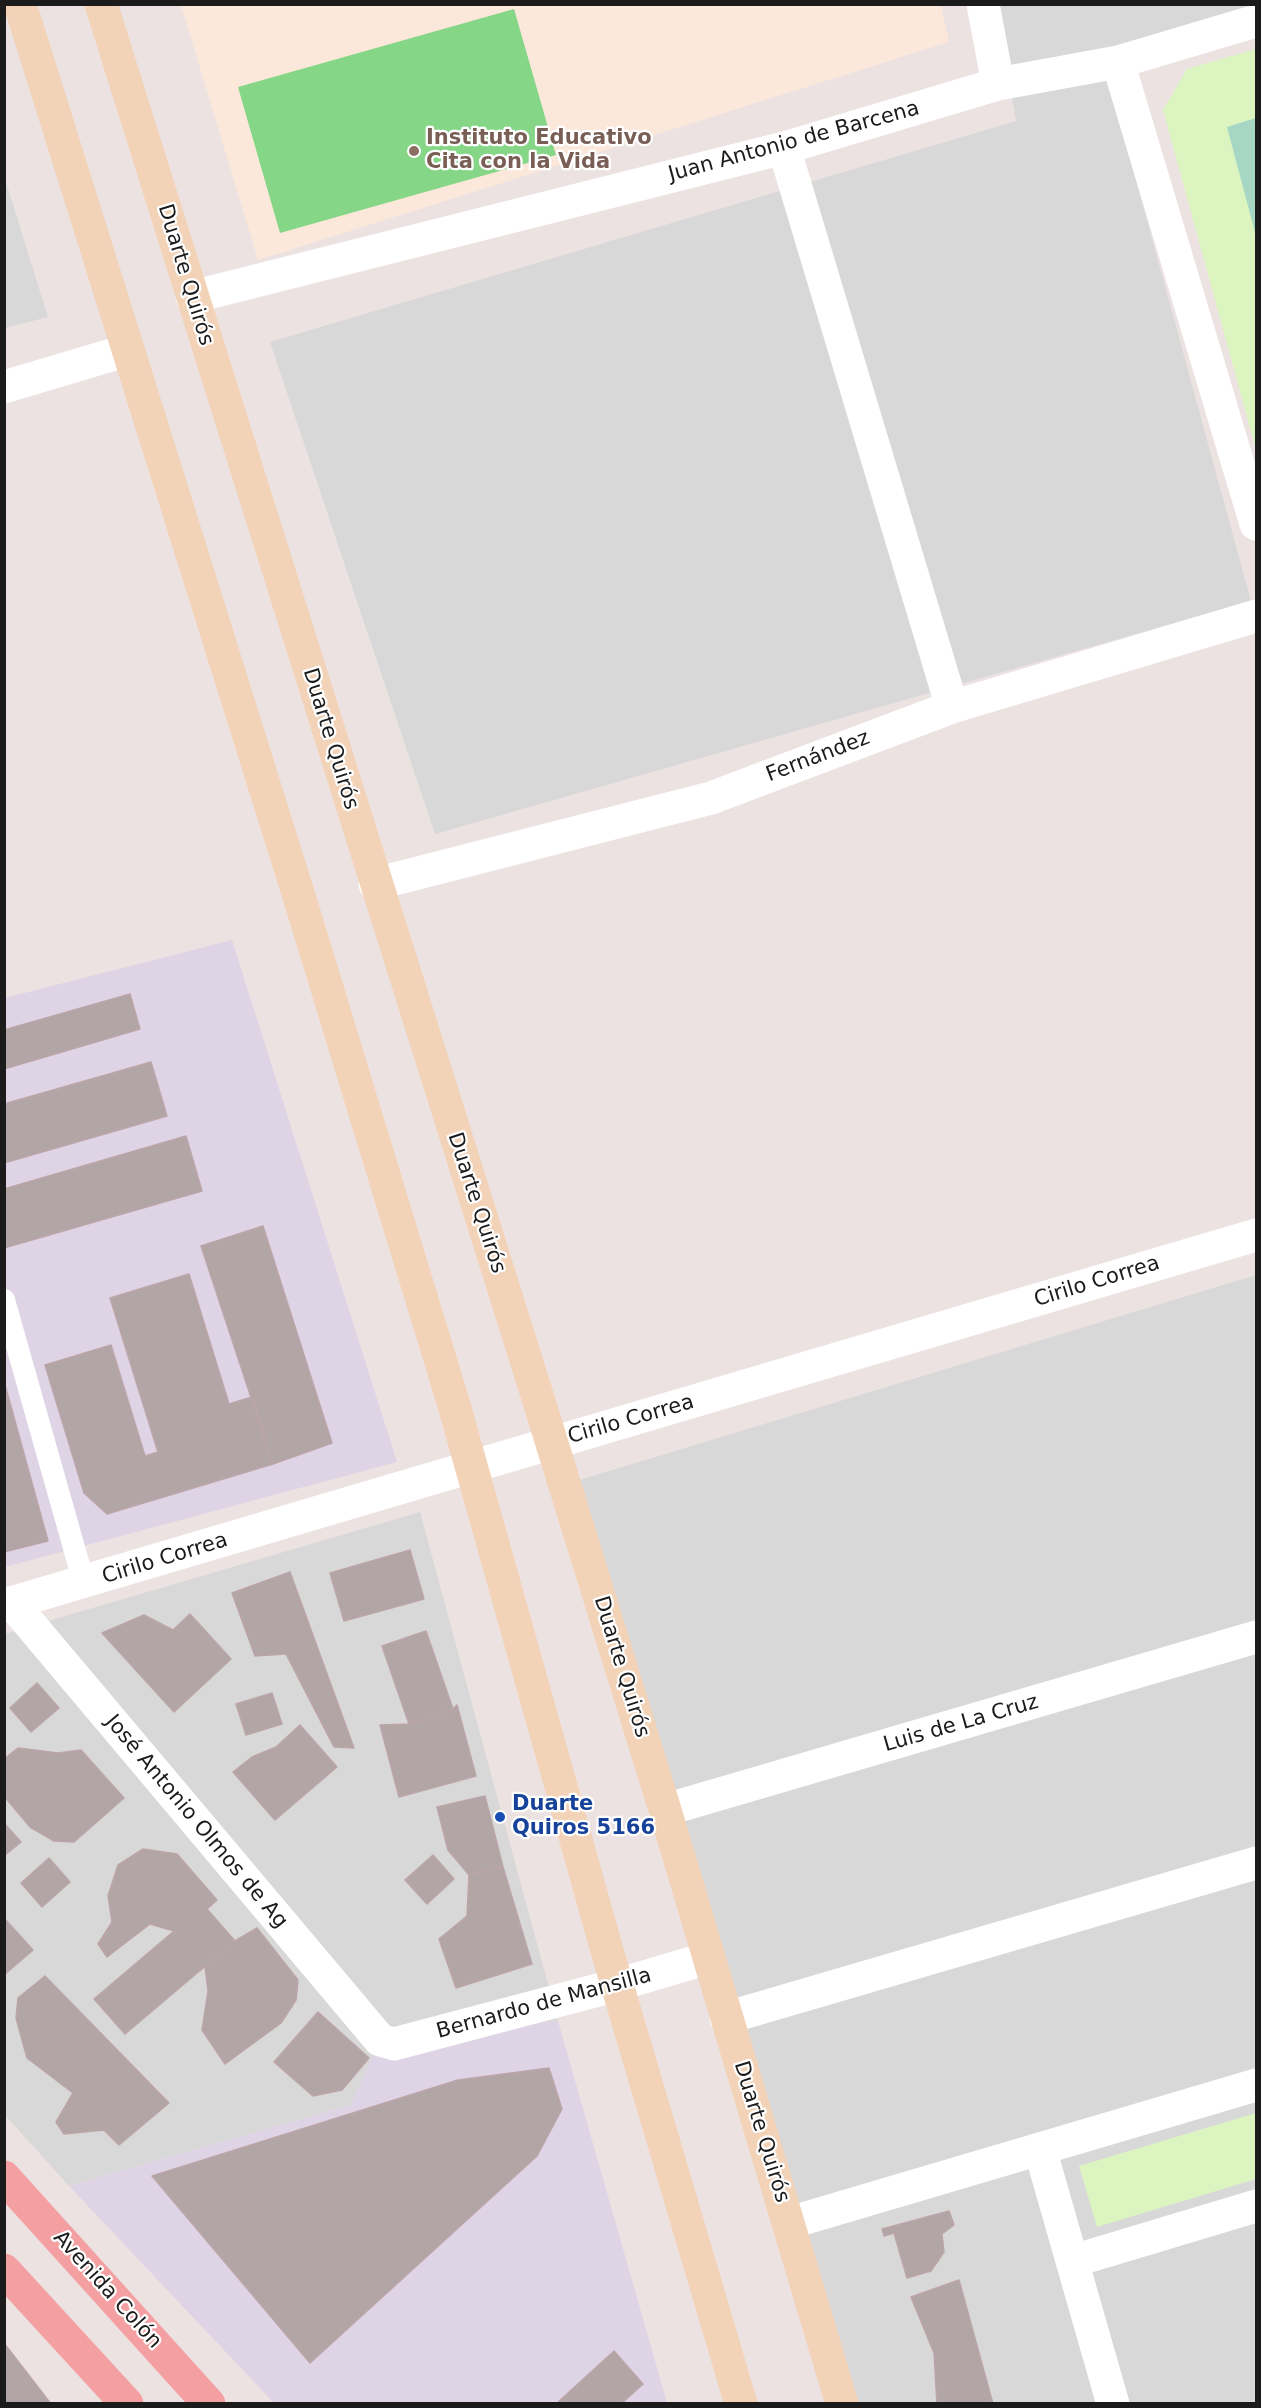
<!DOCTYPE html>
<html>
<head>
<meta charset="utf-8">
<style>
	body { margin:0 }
	#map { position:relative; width:1261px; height:2408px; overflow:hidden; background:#ece2e2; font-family:"DejaVu Sans",sans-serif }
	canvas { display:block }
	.frame { position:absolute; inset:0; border:6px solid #1b1b1b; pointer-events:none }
</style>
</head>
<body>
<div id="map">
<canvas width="1261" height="2408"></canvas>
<div class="frame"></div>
</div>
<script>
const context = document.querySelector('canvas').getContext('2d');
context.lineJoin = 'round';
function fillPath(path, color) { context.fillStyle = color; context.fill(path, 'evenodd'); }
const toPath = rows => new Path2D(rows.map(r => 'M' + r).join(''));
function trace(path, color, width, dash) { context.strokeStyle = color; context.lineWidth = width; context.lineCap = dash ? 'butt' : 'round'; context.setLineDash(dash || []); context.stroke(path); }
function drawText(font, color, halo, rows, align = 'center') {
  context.font = font + ' "DejaVu Sans",sans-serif'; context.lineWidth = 4.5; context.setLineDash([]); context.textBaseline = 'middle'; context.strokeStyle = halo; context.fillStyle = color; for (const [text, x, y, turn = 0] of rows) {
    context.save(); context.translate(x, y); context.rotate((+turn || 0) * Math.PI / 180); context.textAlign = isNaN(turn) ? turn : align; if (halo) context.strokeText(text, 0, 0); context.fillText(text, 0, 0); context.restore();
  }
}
const residential = toPath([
	[996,5,1256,5,1256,37,1109,81,1251,601,435,834,270,342,1016,121],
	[5,179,48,317,5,328,4,328],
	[1256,1275,1256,2403,854,2403,576,1481],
	[420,1512,558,2021,380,2040,351,2105,69,2186,5,2115,4,1634]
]);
const industrial = toPath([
	[232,940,397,1462,5,1567,5,998],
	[558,2021,667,2403,274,2403,69,2186,351,2105,380,2040]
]);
const education = toPath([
	[181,5,941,5,949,42,258,260]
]);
const park = toPath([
	[1256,49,1256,450,1163,110,1187,69],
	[1256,2113,1256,2179,1097,2227,1079,2166]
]);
const pitch = toPath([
	[514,9,556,155,280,233,238,87]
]);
const water = toPath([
	[1256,118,1256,236,1227,127]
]);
const building = toPath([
	[130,994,140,1029,4,1069,4,1030,130,994],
	[151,1062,167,1116,4,1163,4,1104,151,1062],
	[186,1136,202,1191,4,1248,4,1189,186,1136],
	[263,1226,332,1443,273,1464,201,1246,263,1226],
	[189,1274,229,1404,252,1397,273,1464,107,1514,84,1493,45,1365,111,1345,145,1456,158,1452,110,1298,189,1274],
	[4,1381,48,1541,4,1552,4,1381],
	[410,1550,424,1599,344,1621,330,1573,410,1550],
	[290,1572,354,1748,334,1747,286,1654,255,1656,232,1593,290,1572],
	[190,1614,231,1659,174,1712,102,1633,144,1615,173,1630,190,1614],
	[426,1631,453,1709,409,1724,382,1646,426,1631],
	[37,1683,59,1708,31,1732,10,1708,37,1683],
	[272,1693,282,1724,246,1735,236,1704,272,1693],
	[457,1705,476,1776,399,1797,380,1725,409,1724,453,1709,457,1705],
	[300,1725,337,1767,275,1820,233,1772,252,1757,276,1747,300,1725],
	[18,1748,58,1753,81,1750,124,1798,74,1842,54,1841,30,1827,4,1796,4,1759,18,1748],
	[485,1796,503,1867,469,1875,448,1850,437,1807,485,1796],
	[4,1823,21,1842,4,1856,4,1823],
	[143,1849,177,1854,217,1900,207,1909,235,1941,125,2034,94,1999,174,1931,150,1924,107,1957,98,1944,112,1922,108,1896,118,1865,143,1849],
	[433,1855,454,1879,427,1904,405,1880,433,1855],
	[49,1858,70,1882,42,1907,21,1883,49,1858],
	[503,1867,532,1964,456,1988,439,1939,467,1916,469,1875,503,1867],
	[4,1918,33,1950,4,1975,4,1918],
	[257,1928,298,1980,296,2000,281,2023,225,2064,202,2030,208,1991,205,1967,235,1941,257,1928],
	[45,1976,169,2103,119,2145,104,2130,64,2134,56,2122,73,2093,27,2058,16,2018,18,1998,45,1976],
	[318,2012,369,2058,342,2090,313,2096,274,2062,318,2012],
	[549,2068,562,2109,537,2156,310,2363,152,2176,458,2080,549,2068],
	[949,2211,954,2225,942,2234,944,2252,931,2271,907,2278,894,2233,884,2236,882,2229,949,2211],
	[959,2280,993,2404,937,2404,934,2353,911,2297,959,2280],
	[4,2343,51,2404,4,2404,4,2343],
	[614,2351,643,2384,621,2404,556,2404,614,2351]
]);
const service = toPath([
	[4,1300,84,1583]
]);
const minor = toPath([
	[983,4,998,84],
	[1118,62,1256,524],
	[784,148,952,707],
	[192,297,784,148,998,84,1118,62,1256,21],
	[4,387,128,350],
	[375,884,711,798,952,707,1256,616],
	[12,1603,380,2040,394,2044,617,1985,708,1958],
	[4,1605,1256,1235],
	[665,1810,1256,1637],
	[726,2018,1256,1863],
	[1040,2149,1113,2404],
	[789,2223,1256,2085],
	[1073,2261,1256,2206]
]);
const secondary = toPath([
	[20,4,302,906,454,1405,608,1954,741,2404],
	[101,4,533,1382,665,1810,842,2404]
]);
const primary = toPath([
	[4,2177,209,2404],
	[4,2270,127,2404]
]);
const markers = [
	[414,151,6,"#8d6e63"],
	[500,1817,6,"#1a4fb4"]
];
const educationNames = [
	["Instituto Educativo",426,139],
	["Cita con la Vida",426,163]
];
const streetNames = [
	["Juan Antonio de Barcena",794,142,-15],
	["Duarte Quirós",185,275,73],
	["Duarte Quirós",330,739,73],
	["Fernández",818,757,-21],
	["Duarte Quirós",476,1203,72],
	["Cirilo Correa",1097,1282,-17],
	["Cirilo Correa",631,1420,-16],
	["Cirilo Correa",165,1559,-17],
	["Duarte Quirós",621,1667,73],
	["Luis de La Cruz",961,1724,-16],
	["José Antonio Olmos de Ag",196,1822,50],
	["Bernardo de Mansilla",544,2004,-15],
	["Duarte Quirós",761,2132,73],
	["Avenida Colón",107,2290,48]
];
const transitNames = [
	["Duarte",512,1805],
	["Quiros 5166",512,1829]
];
fillPath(residential, '#d9d8d9');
fillPath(industrial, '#ded4e5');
fillPath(education, '#fce8db');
fillPath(park, '#dbf4c0');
fillPath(pitch, '#85d686');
fillPath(water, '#a5d7c4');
fillPath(building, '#b1a5a6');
trace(building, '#bca5a9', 1.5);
trace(service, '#fff', 22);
trace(minor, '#fff', 33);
trace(secondary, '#f3d3b8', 33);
trace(primary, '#f49fa2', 33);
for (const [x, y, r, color] of markers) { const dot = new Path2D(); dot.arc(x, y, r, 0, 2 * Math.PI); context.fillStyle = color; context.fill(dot); trace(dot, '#fff', 2); }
drawText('bold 21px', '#785e54', '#fff', educationNames, 'left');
drawText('21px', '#1b1b1b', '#fff', streetNames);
drawText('bold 21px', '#164399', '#fff', transitNames, 'left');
</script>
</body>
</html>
